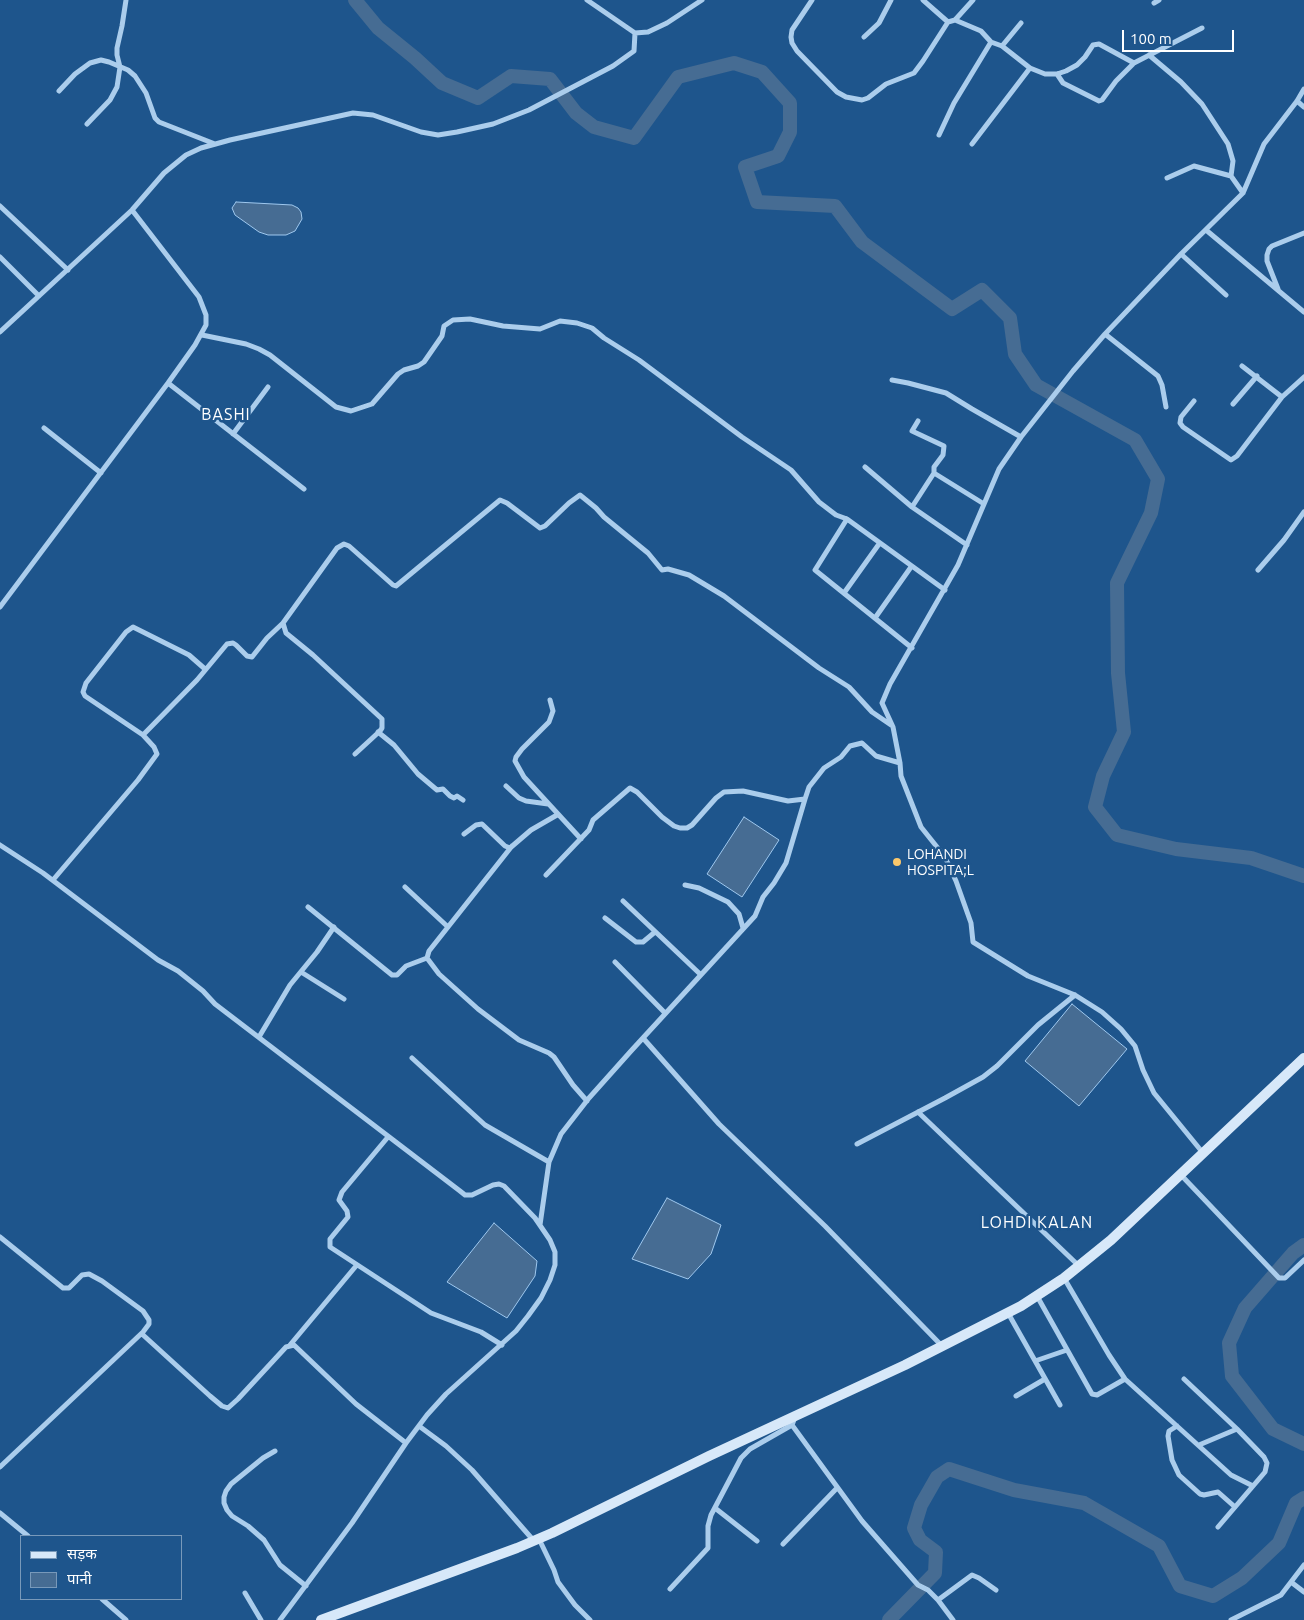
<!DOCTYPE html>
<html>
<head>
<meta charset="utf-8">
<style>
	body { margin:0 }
	#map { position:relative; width:1304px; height:1620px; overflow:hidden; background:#1e558c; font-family:Ubuntu,"Noto Sans Devanagari",sans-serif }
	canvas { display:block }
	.legend { position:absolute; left:20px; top:1535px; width:162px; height:65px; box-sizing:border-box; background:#1e558c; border:1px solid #7899ba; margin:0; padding:6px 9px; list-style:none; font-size:15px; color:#fff }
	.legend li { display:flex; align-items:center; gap:10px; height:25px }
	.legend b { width:25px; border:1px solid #7899ba }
	.scale { position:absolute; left:1122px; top:30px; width:112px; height:22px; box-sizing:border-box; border:2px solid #fff; border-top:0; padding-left:6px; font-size:15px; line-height:18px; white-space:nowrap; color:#fff; -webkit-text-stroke:4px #1e558c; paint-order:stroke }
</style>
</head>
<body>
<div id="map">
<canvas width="1304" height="1620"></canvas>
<ul class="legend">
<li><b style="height:6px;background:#d7e8f9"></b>सड़क</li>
<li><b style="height:14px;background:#466c93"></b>पानी</li>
</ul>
<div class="scale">100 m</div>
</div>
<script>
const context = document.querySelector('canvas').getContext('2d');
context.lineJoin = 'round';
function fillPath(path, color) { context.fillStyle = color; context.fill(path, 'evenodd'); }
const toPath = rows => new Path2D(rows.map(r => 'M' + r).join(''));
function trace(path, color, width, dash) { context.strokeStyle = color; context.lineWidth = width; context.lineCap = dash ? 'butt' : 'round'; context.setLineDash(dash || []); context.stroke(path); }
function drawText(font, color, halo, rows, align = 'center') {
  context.font = font + ' Ubuntu,sans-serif'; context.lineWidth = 5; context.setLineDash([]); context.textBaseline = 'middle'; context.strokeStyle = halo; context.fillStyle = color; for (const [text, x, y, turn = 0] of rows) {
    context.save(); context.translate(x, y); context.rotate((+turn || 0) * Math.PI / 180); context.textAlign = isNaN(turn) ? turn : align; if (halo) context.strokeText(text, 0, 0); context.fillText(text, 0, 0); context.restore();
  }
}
const water = toPath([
	[236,202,292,205,298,208,301,212,302,219,295,231,286,235,268,235,259,232,235,215,232,208,236,202],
	[744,817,779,840,742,897,707,874,744,817],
	[1072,1004,1127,1049,1079,1106,1025,1061,1072,1004],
	[667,1198,721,1225,711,1254,688,1279,632,1259,667,1198],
	[494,1223,537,1261,535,1276,507,1318,447,1282,494,1223]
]);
const river = toPath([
	[355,0,378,28,415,58,442,83,478,98,511,76,550,79,576,113,594,127,634,138,678,77,734,63,762,72,790,103,790,132,778,156,745,167,757,202,835,206,862,242,952,309,982,290,1010,318,1015,354,1036,385,1135,440,1158,479,1151,513,1117,583,1118,673,1124,732,1103,776,1095,807,1117,835,1176,849,1251,858,1304,876],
	[1304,1245,1293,1253,1245,1308,1229,1343,1232,1376,1273,1429,1304,1444],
	[889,1620,935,1573,936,1552,920,1540,914,1528,921,1505,937,1477,949,1469,1014,1490,1084,1503,1159,1546,1180,1586,1213,1596,1242,1578,1279,1543,1296,1503,1304,1498]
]);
const street = toPath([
	[587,0,635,33],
	[812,0,792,30,791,37,792,43,797,51,837,92,846,97,862,100,868,98,886,84,914,73,923,61,948,22],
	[923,0,948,22,955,20,981,31,991,42,1002,46,1030,68,1045,74,1057,74,1066,71,1077,65,1085,57,1093,45,1099,44,1134,63],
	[1154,3,1159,0],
	[955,20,973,0],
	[864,37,879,23,891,0],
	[1002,46,1021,23],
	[1149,55,1181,82,1202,104,1228,144,1233,161,1231,176,1243,193],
	[1057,74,1063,83,1099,101,1102,100,1116,81,1134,63,1202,28],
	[59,91,75,74,90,63,101,60,109,62,128,70,135,76,146,93,155,118,159,122,215,144],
	[1297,101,1304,107],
	[87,124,110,100,117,87,120,67,117,55,117,48,122,26,126,0],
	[939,135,954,103,991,42],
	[972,144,1030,68],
	[1167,178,1194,166,1231,176],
	[0,206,68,270],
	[1206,230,1304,312],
	[1181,254,1226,295],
	[0,257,39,296],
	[1278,289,1267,261,1267,255,1269,249,1272,246,1304,233],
	[0,332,132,210,164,173,186,155,201,148,230,140,353,113,373,115,421,132,438,135,457,132,493,124,529,110,613,66,634,51,635,33,648,32,667,23,702,0],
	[1105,334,1158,376,1162,385,1166,407],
	[202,335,246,344,259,349,270,355,336,407,351,411,372,404,398,374,404,370,418,366,424,362,442,336,444,326,453,320,470,319,503,326,540,329,560,321,577,323,592,328,604,338,639,360,742,437,791,470,819,502,836,515,847,519,945,590],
	[1242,366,1282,397],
	[892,380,908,383,946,393,972,409,1021,437],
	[168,383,304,489],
	[1194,401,1181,417,1180,423,1183,427,1231,460,1237,456,1282,397,1304,377],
	[1233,404,1257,376],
	[44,428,101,473],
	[233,434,268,387],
	[865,467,912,507,967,545],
	[934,473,984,504],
	[912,507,934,473,934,467,943,455,944,446,912,431,918,421],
	[847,519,815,570,912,648],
	[1258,570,1284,540,1304,512],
	[844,593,879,544],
	[0,607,168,383,195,345,206,325,206,315,199,297,132,210],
	[875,618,911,567],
	[550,700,553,711,549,722,522,749,516,757,515,761,524,777,581,839],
	[378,732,394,745,418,774,437,790,443,789,450,796,454,798,457,796,463,800],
	[143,735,197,680,227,644,233,643,236,645,247,656,252,657,267,638,283,623],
	[355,754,380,731,382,728,382,719,313,655,286,633,283,623,337,548,344,544,349,546,393,585,396,586,500,500,507,503,540,528,545,526,569,503,580,495,596,508,604,517,648,553,662,570,668,569,689,575,724,596,819,668,849,687,872,712,891,725],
	[506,786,519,798,526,801,548,804],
	[464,834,476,825,482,824,505,846,510,848,531,830,557,815],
	[0,845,43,873,158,960,178,971,203,991,215,1004,460,1191,465,1195,472,1195,493,1185,499,1184,504,1186,535,1218,550,1240,555,1252,555,1265,550,1280,541,1298,528,1316,516,1331,446,1394,427,1415,406,1443,352,1523,280,1620],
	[512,846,429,951,427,958,439,974,478,1009,519,1040,549,1053,554,1057,573,1085,587,1101],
	[546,875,589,830,593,820,630,788,637,792,662,817,674,826,680,828,687,828,692,825,716,798,724,792,743,791,788,801,805,799],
	[53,880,138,780,157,754,154,747,143,735,85,696,83,692,86,683,126,632,133,627,189,655,205,669],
	[685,885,699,888,728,902,739,914,743,928],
	[405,887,448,927],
	[623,901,700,974],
	[308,907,392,975,397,975,406,966,427,958],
	[605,918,636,942,643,942,655,932],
	[615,962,665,1013],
	[301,972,344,999],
	[259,1037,290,985,317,952,334,927],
	[643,1038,719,1124,825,1226,942,1346],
	[412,1058,485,1125,549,1162],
	[918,1112,1079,1266],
	[388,1137,342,1192,339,1200,347,1211,348,1217,330,1239,330,1247,431,1313,481,1332,502,1345],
	[857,1144,945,1098,983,1077,997,1066,1038,1025,1075,995],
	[1203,1153,1154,1093,1143,1070,1135,1046,1121,1029,1102,1012,1075,995,1028,976,973,942,971,923,956,881,945,857,921,827,901,776,900,763,893,727,882,703,890,684,958,565,999,469,1021,437,1073,371,1105,334,1181,254,1243,193,1264,144,1297,101,1304,89],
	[1181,1175,1279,1278,1285,1278,1304,1260],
	[540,1225,549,1162,561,1134,589,1098,631,1051,755,916,763,897,774,883,786,863,805,799,809,787,824,768,841,757,850,746,862,743,876,756,900,763],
	[0,1237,63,1288,69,1288,82,1275,89,1274,102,1281,143,1311,149,1320,149,1324,143,1332,0,1467],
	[1064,1278,1109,1355,1125,1379,1231,1475,1253,1486],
	[1037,1296,1092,1394,1097,1395,1125,1379],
	[1008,1313,1060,1405],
	[142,1334,210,1396,222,1406,228,1408,238,1399,286,1347,294,1345,356,1404,406,1443],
	[290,1345,356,1266],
	[1035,1361,1067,1350],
	[1184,1379,1237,1429,1264,1457,1267,1463,1265,1472,1218,1527],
	[1016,1396,1045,1379],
	[795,1417,792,1425,862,1521,918,1585,928,1590,938,1600,953,1620],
	[419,1426,446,1446,472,1470,534,1541],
	[1177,1426,1169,1431,1168,1436,1172,1460,1179,1475,1200,1494,1204,1495,1218,1492,1235,1507],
	[1199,1445,1237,1429],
	[275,1451,263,1458,231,1484,226,1491,224,1497,224,1503,227,1510,232,1516,248,1526,264,1540,280,1565,306,1586],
	[715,1508,757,1541],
	[0,1513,28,1536],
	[539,1539,554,1570,558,1582,575,1605,590,1620],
	[783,1544,837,1488],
	[1291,1582,1304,1592],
	[670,1589,708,1548,708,1526,711,1515,741,1458,750,1449,792,1425],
	[245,1593,261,1620],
	[102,1599,126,1620],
	[938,1600,972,1575,979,1578,996,1590],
	[1231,1620,1281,1595,1304,1565]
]);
const secondary = toPath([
	[321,1620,517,1548,552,1533,709,1456,905,1365,1021,1306,1064,1278,1111,1240,1304,1058]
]);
const markers = [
	[897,862,5,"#fbc86b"]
];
const poiNames = [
	["LOHANDI",907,854],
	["HOSPITA;L",907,870]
];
const quarterNames = [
	["BASHI",226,415],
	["LOHDI KALAN",1037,1223]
];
fillPath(water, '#466c93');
trace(water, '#9fc8ee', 1);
trace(river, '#466c93', 14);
trace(street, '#abcdec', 5);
trace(secondary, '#d7e8f9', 10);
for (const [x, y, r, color] of markers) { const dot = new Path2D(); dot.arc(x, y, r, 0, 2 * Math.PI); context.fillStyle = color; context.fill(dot); trace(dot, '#1e558c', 2); }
drawText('14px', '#fff', '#1e558c', poiNames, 'left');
context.letterSpacing = '1px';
drawText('16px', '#fff', '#1e558c', quarterNames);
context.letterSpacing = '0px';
</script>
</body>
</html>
